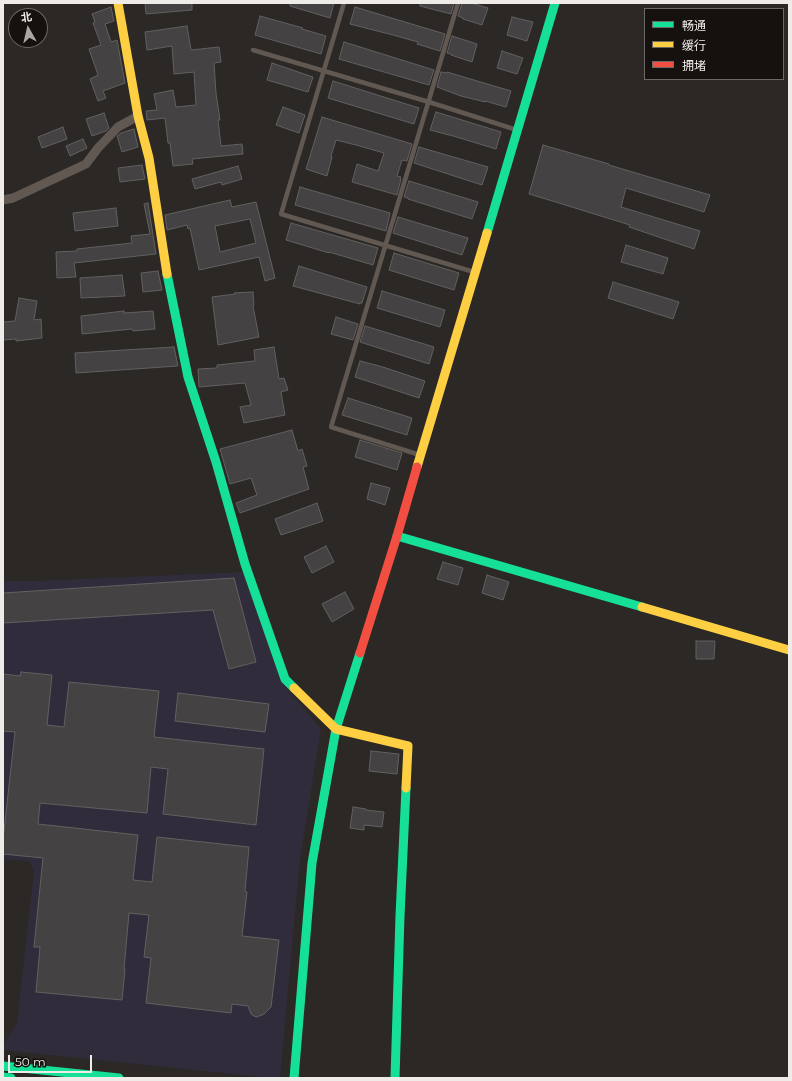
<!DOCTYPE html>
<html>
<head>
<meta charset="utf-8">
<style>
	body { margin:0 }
	#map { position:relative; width:792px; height:1081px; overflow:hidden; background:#2b2826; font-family:Montserrat,"Noto Sans SC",sans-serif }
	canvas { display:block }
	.frame { position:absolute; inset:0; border:4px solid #efebe7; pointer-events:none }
	.legend { position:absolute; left:644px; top:8px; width:140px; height:72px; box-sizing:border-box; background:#14110f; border:1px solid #6c6865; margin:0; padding:5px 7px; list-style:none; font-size:12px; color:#efebe7 }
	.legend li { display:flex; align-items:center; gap:8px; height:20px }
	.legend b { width:20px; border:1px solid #6c6865 }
	.north { position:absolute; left:8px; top:8px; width:40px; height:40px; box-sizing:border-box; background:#14110f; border:1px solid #6c6865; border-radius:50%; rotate:352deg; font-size:11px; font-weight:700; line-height:16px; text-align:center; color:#efebe7 }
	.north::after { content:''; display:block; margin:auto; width:14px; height:18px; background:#aaa7a3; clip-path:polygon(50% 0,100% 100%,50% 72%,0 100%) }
	.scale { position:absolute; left:8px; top:1055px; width:84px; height:18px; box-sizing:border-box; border:2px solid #efebe7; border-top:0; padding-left:5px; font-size:12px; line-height:14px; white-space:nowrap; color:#efebe7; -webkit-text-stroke:3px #14110f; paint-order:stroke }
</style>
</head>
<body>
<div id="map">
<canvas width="792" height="1081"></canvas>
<div class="frame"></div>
<ul class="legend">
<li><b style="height:5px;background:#16e098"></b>畅通</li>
<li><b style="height:5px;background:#ffcf43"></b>缓行</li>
<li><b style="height:5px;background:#f24e42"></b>拥堵</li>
</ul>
<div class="north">北</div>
<div class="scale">50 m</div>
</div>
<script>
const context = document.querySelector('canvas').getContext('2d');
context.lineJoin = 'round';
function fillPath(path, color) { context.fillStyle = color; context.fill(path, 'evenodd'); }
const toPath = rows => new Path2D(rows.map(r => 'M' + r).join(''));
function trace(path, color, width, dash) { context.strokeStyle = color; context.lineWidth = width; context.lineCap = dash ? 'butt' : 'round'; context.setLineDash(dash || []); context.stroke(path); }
const commercial = toPath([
	[245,572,280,680,321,729,300,859,280,1078,270,1078,3,1050,3,1045,17,1023,34,870,29,861,3,859,3,581,36,581]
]);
const building = toPath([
	[145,3,192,3,192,10,146,14,145,3],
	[290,3,334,3,330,18,290,6,290,3],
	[420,3,454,3,451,14,420,6,420,3],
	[462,3,471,3,488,8,482,25,463,19,463,18,458,16,462,3],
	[111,7,114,21,105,24,111,42,117,40,125,83,103,91,106,98,98,101,90,79,98,75,89,49,101,45,93,23,95,22,92,14,111,7],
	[355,7,445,34,440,51,417,44,418,42,393,35,350,24,355,7],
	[260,16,303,28,302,29,326,36,321,54,255,35,260,16],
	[512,17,533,22,527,41,507,35,512,17],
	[187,26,191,50,219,47,221,62,214,63,216,93,220,120,218,120,221,146,242,144,243,154,192,159,193,164,173,166,170,143,168,143,165,118,147,120,146,111,157,110,154,94,173,90,176,107,196,105,194,72,174,74,172,46,147,50,145,32,187,26],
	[452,36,477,44,472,62,451,55,451,54,447,53,452,36],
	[344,42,434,70,429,85,339,59,344,42],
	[502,51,523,58,517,74,497,68,502,51],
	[272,63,313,77,308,92,267,80,272,63],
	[441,72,447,73,447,72,511,91,506,107,485,101,485,102,461,96,437,87,441,72],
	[333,81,419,108,414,124,328,98,333,81],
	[283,107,305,115,299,133,276,125,283,107],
	[436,112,501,132,496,149,450,135,449,135,430,130,436,112],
	[104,113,109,128,106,131,92,136,86,119,104,113],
	[322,117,412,144,407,161,402,160,397,176,401,177,400,178,401,179,397,195,352,182,357,164,378,171,384,153,356,145,336,140,331,156,332,157,327,176,306,169,322,117],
	[63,127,67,139,42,148,38,137,63,127],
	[134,129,138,147,122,152,117,136,121,133,134,129],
	[83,139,87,148,70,156,66,146,83,139],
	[543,145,609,164,609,165,710,195,704,212,626,188,621,207,700,231,694,249,629,227,630,225,549,200,529,194,543,145],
	[419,147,488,167,482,185,414,163,419,147],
	[142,165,145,179,120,182,118,168,142,165],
	[238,166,242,179,222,185,221,182,195,189,192,179,238,166],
	[409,181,478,202,472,219,408,199,408,198,404,197,409,181],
	[300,187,390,213,386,231,295,205,300,187],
	[230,200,232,207,256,202,275,278,265,281,259,257,199,270,190,228,188,229,187,225,167,230,165,215,230,200],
	[250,219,256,243,220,252,215,226,250,219],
	[148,203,156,254,74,263,76,277,57,278,56,252,77,251,77,249,132,243,131,236,150,234,144,204,148,203],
	[116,208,118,226,75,231,73,213,116,208],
	[398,217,468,238,462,255,393,233,398,217],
	[291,223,378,248,373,265,329,252,329,253,286,240,291,223],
	[626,245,668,258,663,274,621,262,626,245],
	[394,253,459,273,454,290,389,270,394,253],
	[299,266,367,287,362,303,360,303,360,304,293,286,299,266],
	[158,271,162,290,143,292,141,273,158,271],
	[122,275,125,296,81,298,80,278,122,275],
	[613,282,679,302,673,319,608,298,613,282],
	[382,291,445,310,440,327,377,308,382,291],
	[253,292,254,305,253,306,259,337,218,345,212,297,235,294,234,293,253,292],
	[19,298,37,301,34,320,41,319,42,338,16,341,16,339,3,340,3,322,15,321,19,298],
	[124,311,124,313,153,311,155,329,133,331,132,329,82,334,81,316,124,311],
	[336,317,358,324,353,340,331,334,336,317],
	[365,326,434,347,429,364,360,342,365,326],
	[174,347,178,366,76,373,75,353,174,347],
	[274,347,279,379,284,378,288,390,281,392,285,415,244,423,240,407,251,405,245,383,199,387,198,369,217,368,217,365,255,361,254,350,274,347],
	[360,361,383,367,425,381,419,398,355,377,360,361],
	[348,398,412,418,407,435,342,415,348,398],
	[292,430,298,451,302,449,307,466,303,467,309,489,240,513,236,503,257,495,251,478,230,484,220,449,292,430],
	[360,440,402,453,397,470,355,457,360,440],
	[371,483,390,488,385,505,367,499,371,483],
	[317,503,323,521,281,535,275,519,317,503],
	[326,546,334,562,312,573,304,557,326,546],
	[443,562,463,568,458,585,437,579,443,562],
	[487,575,509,582,503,600,482,593,487,575],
	[234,578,256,662,229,669,213,610,3,623,3,593,234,578],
	[345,592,354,609,332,622,322,604,345,592],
	[696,641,715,641,714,659,696,659,696,641],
	[21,672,52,675,47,725,64,727,69,682,159,691,154,737,264,749,256,825,163,814,168,769,151,767,147,813,40,803,38,824,138,835,133,880,152,882,157,837,249,847,245,891,247,892,242,936,279,940,271,1007,264,1014,257,1017,254,1016,251,1014,248,1006,232,1004,231,1013,146,1003,151,958,144,957,149,915,129,913,124,969,125,969,122,1000,36,992,40,947,34,947,43,858,3,854,3,840,15,732,3,731,3,674,20,676,21,672],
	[178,693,269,704,265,732,175,721,178,693],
	[371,751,399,754,397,774,369,771,371,751],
	[353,807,366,809,366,810,384,812,382,827,364,825,364,830,350,828,353,807]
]);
const lane = toPath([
	[344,3,281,214,474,272],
	[253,50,429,102,517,130],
	[420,455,331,427,458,3]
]);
const street = toPath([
	[3,200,13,198,86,164,98,148,118,127,138,116]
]);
const fast = toPath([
	[487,233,555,3],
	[167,274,188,377,216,462,245,564,285,679,294,688],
	[397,536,642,607],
	[3,1066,119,1078],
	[3,1077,11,1078],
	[294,1078,312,863,336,729,360,653],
	[395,1078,400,916,406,788]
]);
const slow = toPath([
	[118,3,138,116,149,158,167,274],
	[417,467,487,233],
	[642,607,789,650],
	[294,688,336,729,408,746,406,788]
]);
const jam = toPath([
	[360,653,397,536,417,467]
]);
fillPath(commercial, '#312c3b');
fillPath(building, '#454243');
trace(building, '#626060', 1);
trace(lane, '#625852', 4.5);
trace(street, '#625852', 9);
trace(fast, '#16e098', 9);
trace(slow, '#ffcf43', 9);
trace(jam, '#f24e42', 9);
</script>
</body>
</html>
